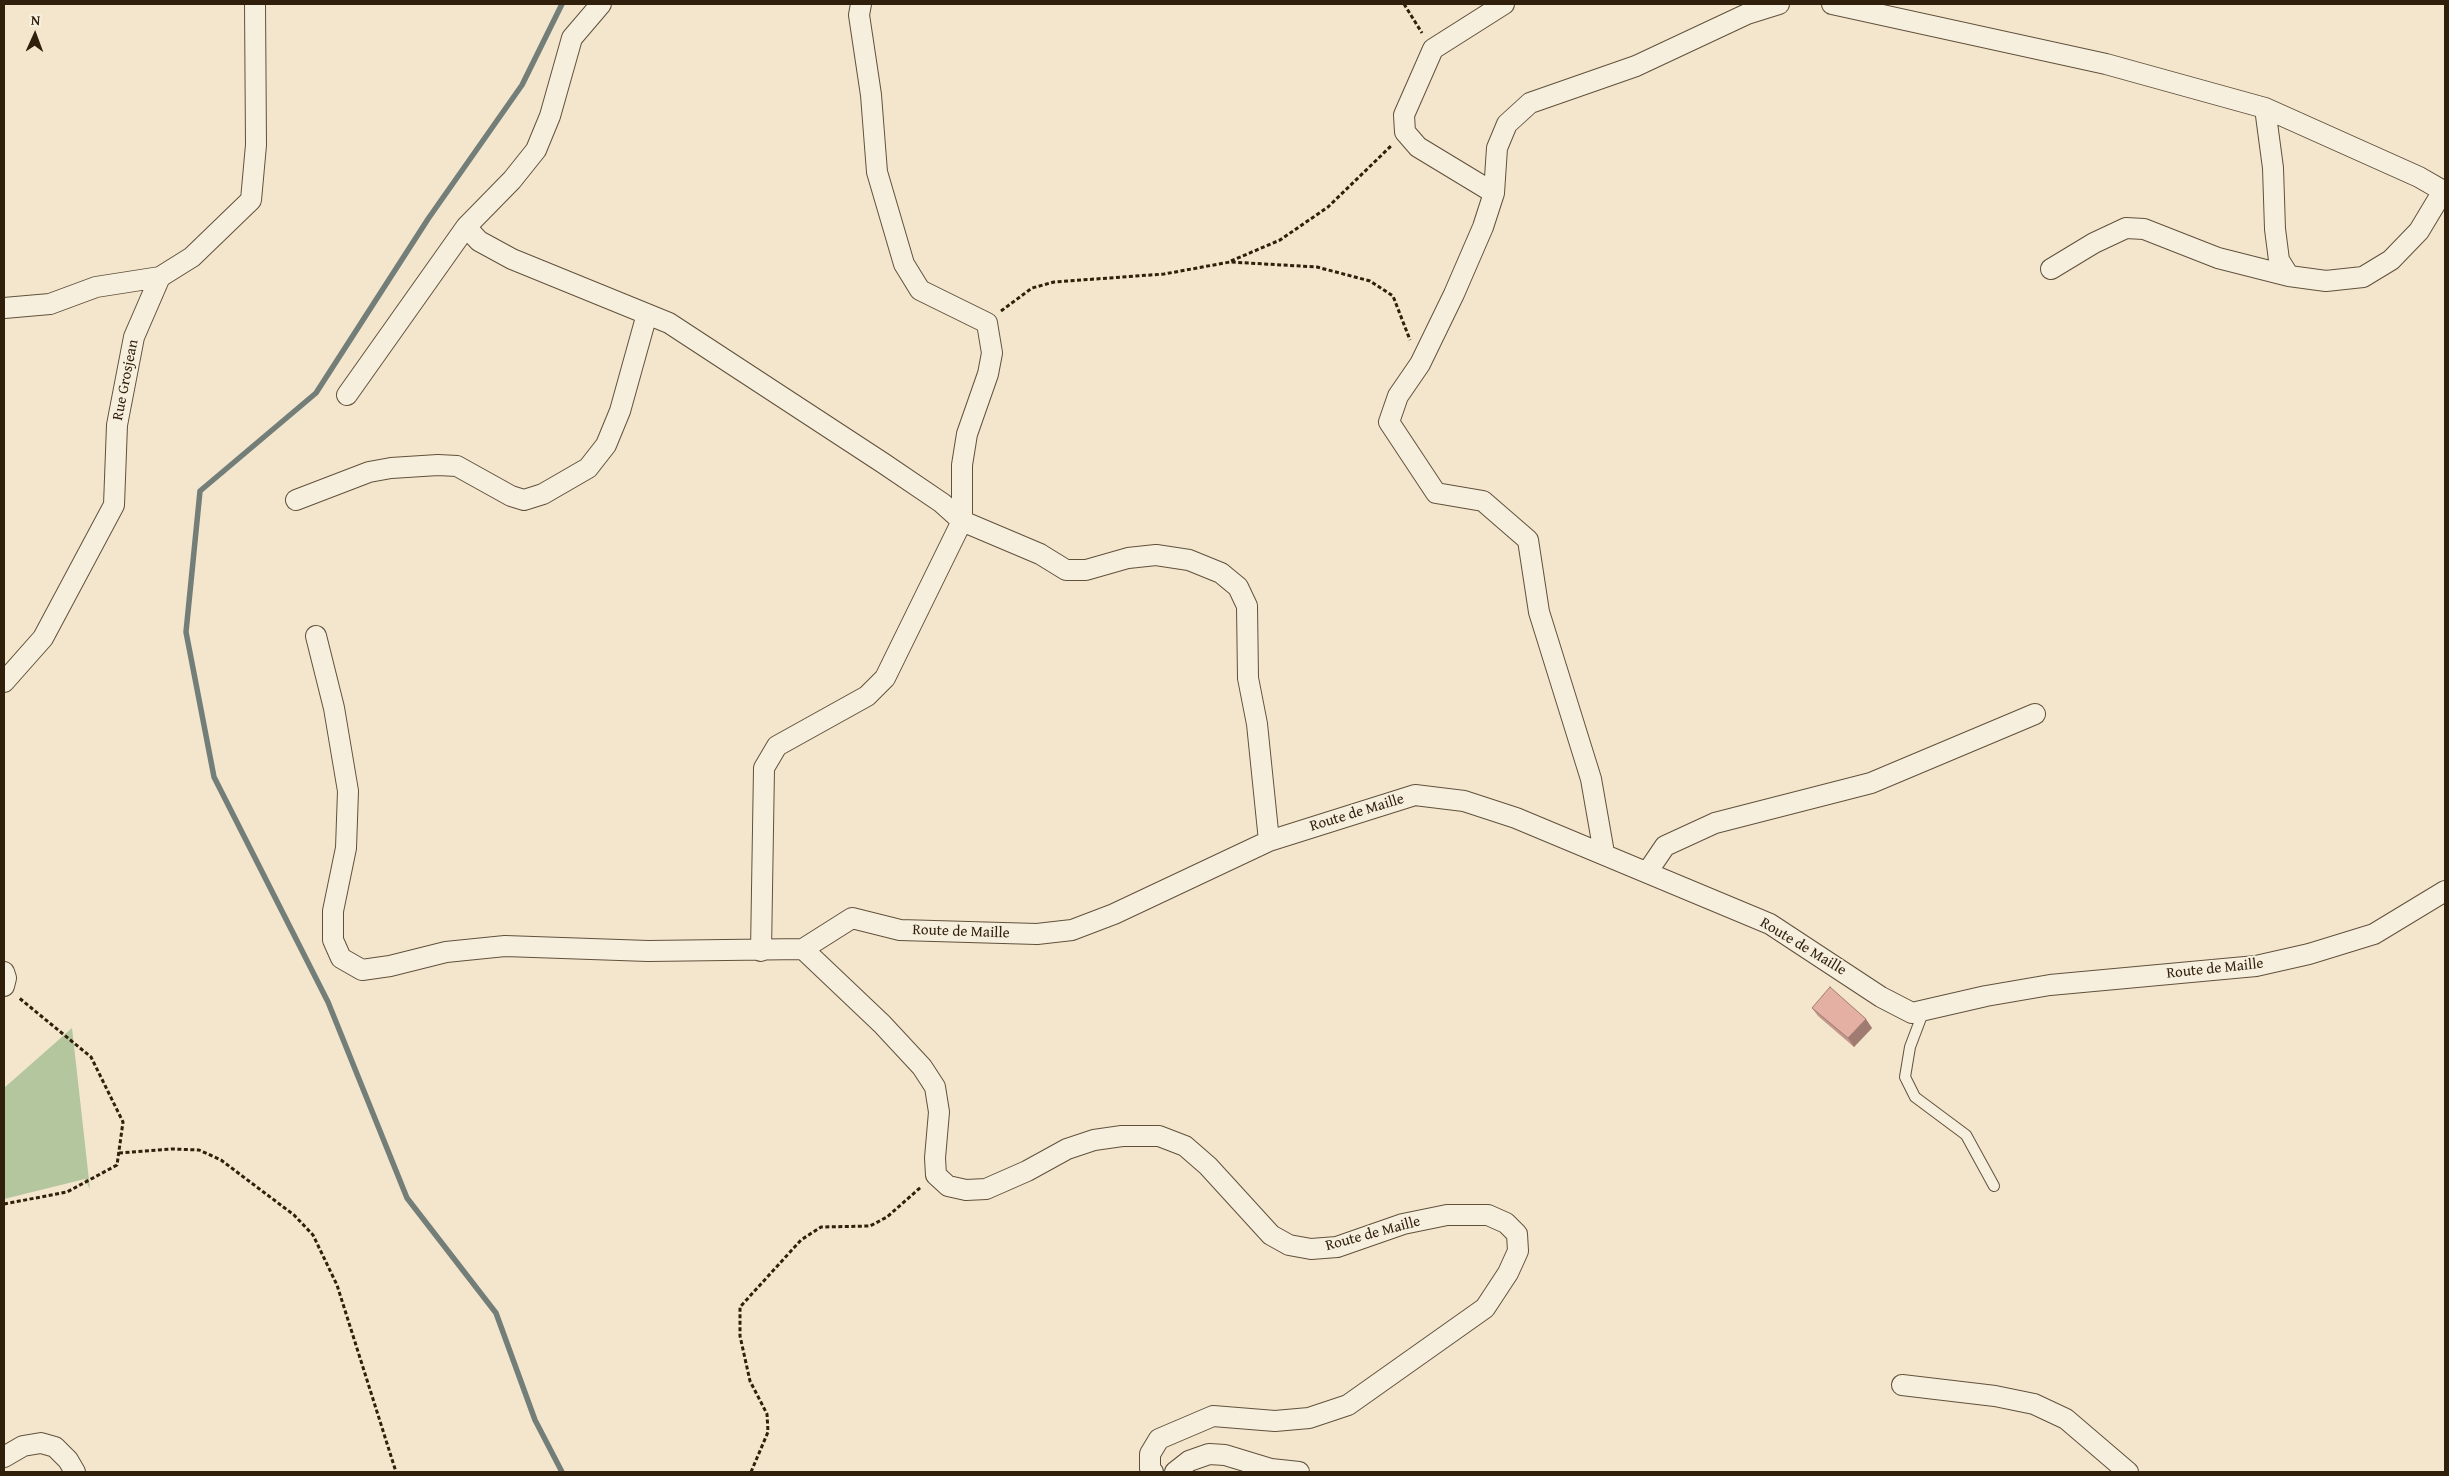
<!DOCTYPE html>
<html>
<head>
<meta charset="utf-8">
<style>
	body { margin:0 }
	#map { position:relative; width:2449px; height:1476px; overflow:hidden; background:#f3e6cd; font-family:"Gentium Book Plus",serif }
	canvas { display:block }
	.frame { position:absolute; inset:0; border:5px solid #301f0a; pointer-events:none }
	.north { position:absolute; left:10px; top:10px; width:50px; height:50px; -webkit-text-stroke:4px #f7efde; paint-order:stroke; rotate:2deg; font-size:14px; font-weight:700; line-height:20px; text-align:center; color:#301f0a }
	.north::after { content:''; display:block; margin:auto; width:18px; height:22px; background:#301f0a; clip-path:polygon(50% 0,100% 100%,50% 72%,0 100%) }
</style>
</head>
<body>
<div id="map">
<canvas width="2449" height="1476"></canvas>
<div class="frame"></div>
<div class="north">N</div>
</div>
<script>
const context = document.querySelector('canvas').getContext('2d');
context.lineJoin = 'round';
function fillPath(path, color) { context.fillStyle = color; context.fill(path, 'evenodd'); }
const toPath = rows => new Path2D(rows.map(r => 'M' + r).join(''));
function trace(path, color, width, dash) { context.strokeStyle = color; context.lineWidth = width; context.lineCap = dash ? 'butt' : 'round'; context.setLineDash(dash || []); context.stroke(path); }
function drawText(font, color, halo, rows, align = 'center') {
  context.font = font + ' "Gentium Book Plus",serif'; context.lineWidth = 4; context.setLineDash([]); context.textBaseline = 'middle'; context.strokeStyle = halo; context.fillStyle = color; for (const [text, x, y, turn = 0] of rows) {
    context.save(); context.translate(x, y); context.rotate((+turn || 0) * Math.PI / 180); context.textAlign = isNaN(turn) ? turn : align; if (halo) context.strokeText(text, 0, 0); context.fillText(text, 0, 0); context.restore();
  }
}
const green = toPath([
	[72,1028,90,1189,85,1179,4,1199,4,1088]
]);
const stream = toPath([
	[562,4,522,85,428,219,316,393,200,491,186,632,214,777,328,1002,407,1198,496,1313,535,1420,562,1472]
]);
const path = toPath([
	[1404,4,1422,33],
	[1231,261,1280,240,1328,207,1392,145],
	[1001,311,1032,288,1054,282,1164,274,1230,262,1317,267,1370,281,1393,296,1410,340],
	[119,1153,172,1149,199,1150,221,1160,294,1215,313,1235,337,1285,396,1472],
	[4,1204,67,1192,117,1165,123,1122,91,1057,18,997],
	[751,1472,768,1432,767,1414,750,1381,740,1336,740,1307,801,1240,821,1227,870,1226,887,1217,921,1187]
]);
const lane = toPath([
	[1924,1010,1910,1047,1905,1077,1915,1097,1966,1135,1994,1186]
]);
const street = toPath([
	[601,4,572,38,550,116,536,150,512,180,466,227,479,241,512,259,669,323,883,463,942,503,962,521,1040,554,1066,570,1086,570,1128,558,1156,555,1189,560,1221,573,1238,587,1247,606,1248,678,1257,724,1269,841],
	[1832,4,2106,64,2265,108,2419,177,2445,192],
	[2265,108,2273,168,2275,229,2279,260,2289,276,2326,281,2363,277,2391,260,2419,231,2443,191],
	[1494,193,1418,147,1405,132,1404,115,1433,49,1504,4],
	[2051,269,2094,243,2126,228,2144,229,2218,258,2289,276],
	[4,308,50,304,96,287,160,277],
	[347,395,466,227],
	[296,500,369,472,391,468,438,465,457,466,511,496,524,500,543,494,588,468,606,445,620,411,647,314],
	[316,636,334,708,348,791,346,848,333,911,333,940,341,958,362,970,390,966,446,952,505,946,648,951,803,949],
	[4,682,43,638,114,505,117,425,134,337,160,277,192,257,251,200,256,145,255,4],
	[1604,853,1591,779,1539,612,1528,540,1483,501,1436,493,1389,422,1398,396,1420,364,1454,294,1483,227,1494,193,1497,148,1507,124,1530,103,1636,66,1747,14,1779,4],
	[1648,871,1665,846,1715,823,1871,783,2035,714],
	[803,949,852,918,900,930,1037,934,1072,930,1114,914,1269,841,1415,795,1464,801,1516,818,1770,924,1881,997,1912,1013,1986,996,2050,985,2256,966,2309,954,2374,934,2445,891],
	[803,949,882,1024,922,1067,935,1087,939,1112,935,1158,936,1175,948,1186,966,1190,986,1189,1027,1171,1067,1149,1094,1140,1122,1136,1159,1136,1185,1146,1208,1166,1271,1235,1289,1245,1311,1249,1337,1247,1403,1224,1447,1215,1488,1215,1506,1223,1517,1234,1518,1251,1508,1273,1485,1308,1348,1405,1309,1418,1275,1421,1213,1416,1159,1439,1150,1454,1150,1469,1153,1472],
	[761,951,764,768,777,746,867,696,885,678,962,521,962,465,967,434,988,374,992,353,987,323,920,290,904,264,877,172,871,95,859,15,861,4],
	[4,972,6,978,4,986],
	[1902,1385,1995,1396,2034,1404,2066,1419,2128,1472],
	[4,1457,23,1446,41,1443,55,1447,68,1460,75,1472],
	[1175,1472,1189,1461,1209,1454,1225,1455,1271,1469,1299,1472]
]);
const wall = toPath([
	[1812,1008,1872,1028,1854,1047,1818,1016]
]);
const shadedWall = toPath([
	[1866,1019,1872,1028,1854,1047,1848,1038]
]);
const building = toPath([
	[1830,987,1866,1019,1848,1038,1812,1008,1830,987]
]);
const streetNames = [
	["Rue Grosjean",126,380,-79],
	["Route de Maille",1357,813,-17],
	["Route de Maille",961,932,2],
	["Route de Maille",1803,947,31],
	["Route de Maille",2215,969,-6],
	["Route de Maille",1373,1234,-15]
];
fillPath(green, '#b4c69d');
trace(stream, '#747e79', 5.5);
trace(lane, '#61513b', 12);
trace(street, '#61513b', 22);
trace(path, '#301f0a', 3, [4, 2.5]);
trace(lane, '#f7efde', 10);
trace(street, '#f7efde', 20);
fillPath(wall, '#c3978c');
fillPath(shadedWall, '#9f7b72');
fillPath(building, '#e3b0a3');
trace(building, '#9f7b72', 1);
drawText('15px', '#301f0a', '#f7efde', streetNames);
</script>
</body>
</html>
